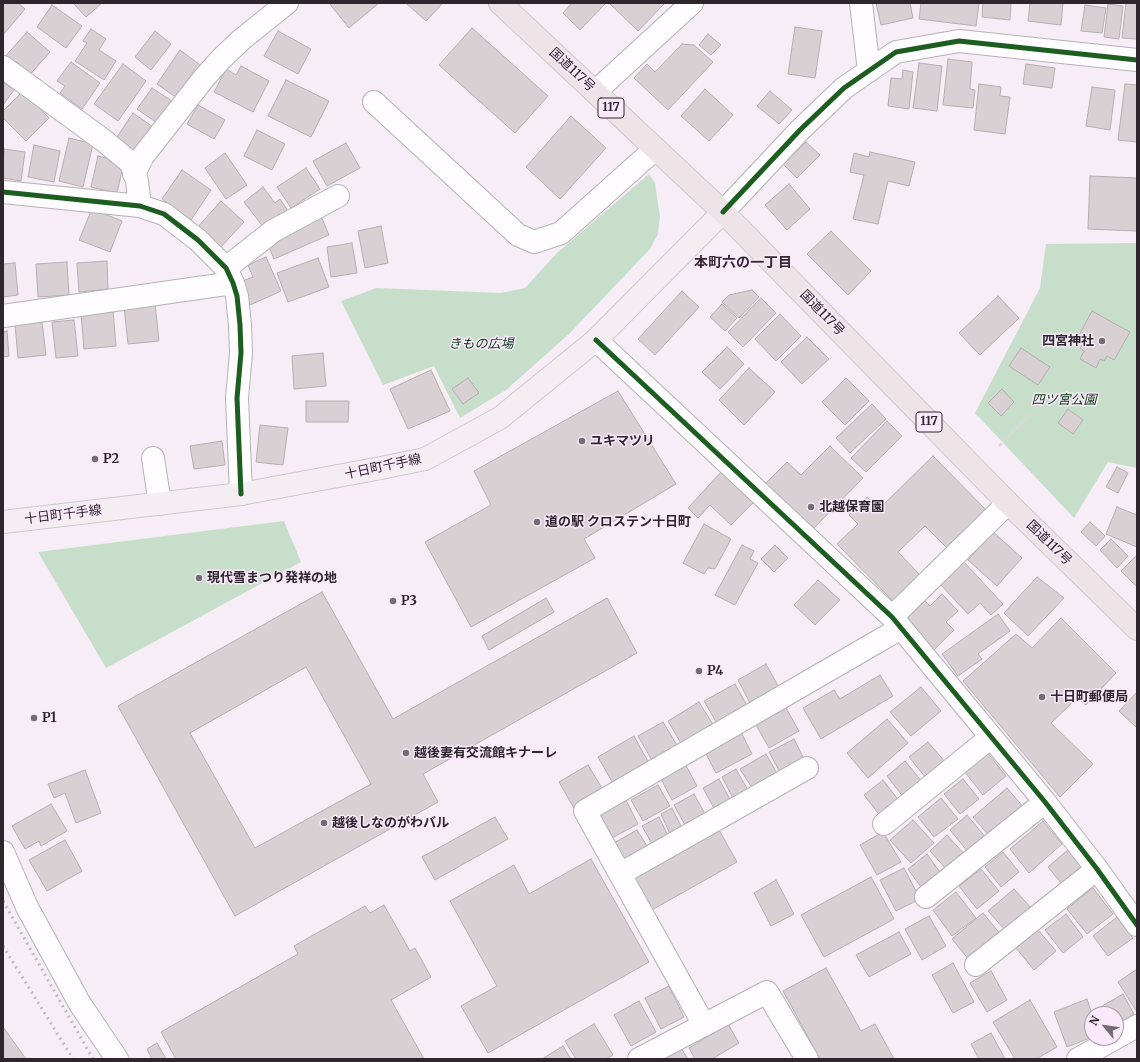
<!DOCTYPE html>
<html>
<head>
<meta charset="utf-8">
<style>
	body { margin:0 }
	#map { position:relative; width:1140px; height:1062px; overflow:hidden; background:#f6edf6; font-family:Merriweather,serif }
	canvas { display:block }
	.frame { position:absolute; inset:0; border:4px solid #2d272d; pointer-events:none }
	.north { position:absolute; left:1084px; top:1006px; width:40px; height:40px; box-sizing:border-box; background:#fae9fa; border:1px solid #a89ba8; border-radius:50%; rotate:299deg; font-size:11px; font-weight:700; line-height:16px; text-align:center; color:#2d272d }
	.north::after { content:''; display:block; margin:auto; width:14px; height:18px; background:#736c73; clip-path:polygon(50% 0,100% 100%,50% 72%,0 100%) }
</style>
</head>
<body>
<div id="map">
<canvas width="1140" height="1062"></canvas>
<div class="frame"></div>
<div class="north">N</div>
</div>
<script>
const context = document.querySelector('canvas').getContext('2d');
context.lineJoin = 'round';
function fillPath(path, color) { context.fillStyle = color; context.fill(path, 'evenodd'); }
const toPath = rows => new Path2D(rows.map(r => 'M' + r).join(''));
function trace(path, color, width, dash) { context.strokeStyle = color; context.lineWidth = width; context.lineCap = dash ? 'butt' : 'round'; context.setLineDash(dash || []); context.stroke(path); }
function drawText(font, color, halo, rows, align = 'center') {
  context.font = font + ' Merriweather,"Noto Sans JP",serif'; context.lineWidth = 3; context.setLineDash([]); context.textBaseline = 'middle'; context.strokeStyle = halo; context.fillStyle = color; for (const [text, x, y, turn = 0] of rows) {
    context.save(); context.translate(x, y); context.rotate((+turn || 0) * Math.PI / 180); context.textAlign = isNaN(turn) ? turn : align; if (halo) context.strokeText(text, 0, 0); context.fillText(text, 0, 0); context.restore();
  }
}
const green = toPath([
	[649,174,655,183,660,217,658,234,650,249,570,333,506,390,460,418,434,366,383,385,341,301,376,288,501,293,525,288,557,253],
	[1137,243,1137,468,1108,462,1074,518,975,413,1040,288,1046,244],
	[284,521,301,562,106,668,38,552]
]);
const building = toPath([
	[3,3,18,3,25,9,3,35,3,3],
	[73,3,102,3,86,17,73,3],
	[329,3,379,3,349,28,329,3],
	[406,3,443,3,426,21,406,3],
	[572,3,606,3,580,30,563,13,572,3],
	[611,3,662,3,664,4,638,31,610,4,611,3],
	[876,3,910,3,913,18,881,25,876,3],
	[921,3,979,3,976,26,919,19,921,3],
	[983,3,1011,3,1010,20,982,17,983,3],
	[1030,3,1063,3,1061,25,1028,21,1030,3],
	[1126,3,1137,3,1137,39,1122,38,1126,3],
	[1108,4,1123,6,1119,39,1104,37,1108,4],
	[52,5,82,26,66,48,37,27,52,5],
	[1085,5,1106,8,1102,33,1081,31,1085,5],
	[795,27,822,31,815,78,788,74,795,27],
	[472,28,548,96,515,133,439,65,472,28],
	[91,29,106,39,99,50,116,61,104,80,75,61,87,43,83,41,91,29],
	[155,31,171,44,151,70,135,57,155,31],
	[278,31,311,49,298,74,264,56,278,31],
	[27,32,50,52,26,79,3,59,27,32],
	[708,34,721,45,711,55,699,45,708,34],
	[682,44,694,45,713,62,668,110,634,78,647,64,655,72,682,44],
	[180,50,203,67,180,100,157,84,180,50],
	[948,59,972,62,970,89,975,90,973,108,943,105,948,59],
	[71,62,100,83,82,109,60,93,65,86,57,81,71,62],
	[919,63,942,66,937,111,913,108,919,63],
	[123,64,146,81,118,121,94,104,123,64],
	[1026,64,1055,68,1052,88,1023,84,1026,64],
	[241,66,269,81,253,112,214,92,226,69,236,75,241,66],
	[903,70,913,72,909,109,888,106,891,78,902,79,903,70],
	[286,80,329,101,311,137,268,116,286,80],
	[3,82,14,90,3,105,3,82],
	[979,84,1001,87,1000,96,1010,97,1005,134,974,130,979,84],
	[1125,84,1137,85,1137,142,1118,140,1125,84],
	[1092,87,1115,90,1110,130,1086,126,1092,87],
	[152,88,175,103,160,125,137,109,152,88],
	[705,89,733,115,709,141,681,116,705,89],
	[23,91,49,118,26,141,3,118,3,111,23,91],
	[770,91,792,110,779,124,757,106,770,91],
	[198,105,225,120,214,139,187,124,198,105],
	[133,113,156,129,136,158,113,143,133,113],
	[571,116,606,148,560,199,526,167,571,116],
	[257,130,285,144,272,170,244,156,257,130],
	[69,138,93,144,83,187,59,181,69,138],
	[806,142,820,155,797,178,783,164,806,142],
	[346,143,360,168,327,186,313,161,346,143],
	[34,145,60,151,54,182,28,177,34,145],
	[4,149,25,152,21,181,3,178,4,149],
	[870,152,915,162,909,186,888,181,878,224,853,219,864,175,850,172,854,153,869,157,870,152],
	[225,153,247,185,226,199,205,168,225,153],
	[98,156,124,162,117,193,91,187,98,156],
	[306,168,320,189,291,208,277,187,306,168],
	[182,170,211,190,191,220,162,199,182,170],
	[1090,176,1137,178,1137,231,1088,229,1090,176],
	[789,184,810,209,787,230,765,205,789,184],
	[263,187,275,203,280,199,290,214,267,232,244,202,263,187],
	[221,201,244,222,219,249,196,229,221,201],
	[92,209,122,221,110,252,79,240,92,209],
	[318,209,329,235,274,259,267,242,318,209],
	[381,226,388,263,365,268,358,231,381,226],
	[831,231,871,271,848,295,807,254,831,231],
	[352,243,357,273,331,277,327,247,352,243],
	[266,257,281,291,250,305,240,282,253,277,248,265,266,257],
	[318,258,329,287,288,302,277,273,318,258],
	[107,261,108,289,79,292,77,263,107,261],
	[67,262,69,295,38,297,36,264,67,262],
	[15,263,18,295,3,297,3,264,15,263],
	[752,290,759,297,739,318,722,302,729,295,752,290],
	[682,291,699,307,655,355,638,339,682,291],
	[998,296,1019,318,980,355,959,333,998,296],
	[761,298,776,313,743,347,728,332,761,298],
	[155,303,159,341,128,344,124,307,155,303],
	[722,304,737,318,725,331,710,317,722,304],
	[113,310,116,346,84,349,81,313,113,310],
	[1092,311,1130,332,1114,360,1107,356,1104,361,1100,359,1096,368,1080,359,1084,351,1080,348,1084,343,1077,339,1092,311],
	[780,314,801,336,776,361,755,339,780,314],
	[74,320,78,356,56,358,52,322,74,320],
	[42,322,46,355,18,358,15,325,42,322],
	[7,331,9,356,3,357,3,332,7,331],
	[807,337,829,359,802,384,781,362,807,337],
	[727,347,744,364,720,389,702,372,727,347],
	[1021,348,1050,367,1038,385,1009,366,1021,348],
	[323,353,326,386,294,389,292,356,323,353],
	[749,368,775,392,744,425,719,400,749,368],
	[431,370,450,411,408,429,390,389,431,370],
	[468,378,479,393,463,404,452,389,468,378],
	[846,378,869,401,845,425,822,402,846,378],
	[1002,389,1014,402,1001,416,988,403,1002,389],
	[618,391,676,484,584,539,595,558,471,627,425,542,491,505,474,471,618,391],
	[306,401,349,401,348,422,306,422,306,401],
	[872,404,886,419,850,453,836,438,872,404],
	[1068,409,1083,420,1073,434,1058,423,1068,409],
	[887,421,902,436,866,472,851,458,887,421],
	[260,425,288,428,283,465,256,462,260,425],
	[222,441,225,465,194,469,190,446,222,441],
	[830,446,863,478,812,530,765,484,787,462,801,475,830,446],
	[933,456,988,512,949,550,925,526,898,552,920,575,893,601,837,544,858,524,849,515,867,497,879,509,933,456],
	[1117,467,1128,473,1118,493,1106,487,1117,467],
	[722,471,754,502,731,525,710,505,698,518,688,508,722,471],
	[1117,507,1137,515,1137,547,1106,534,1117,507],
	[1090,522,1105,536,1096,546,1081,532,1090,522],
	[704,524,731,539,715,569,708,568,704,574,683,563,704,524],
	[993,532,1022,558,997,586,968,560,993,532],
	[1111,539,1128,556,1117,568,1100,550,1111,539],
	[742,545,754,551,750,559,758,563,735,605,715,595,742,545],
	[775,545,788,558,774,572,761,559,775,545],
	[1137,555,1137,587,1121,571,1137,555],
	[964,562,1003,604,991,615,980,603,968,614,940,584,964,562],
	[1037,577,1064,598,1028,636,1004,613,1037,577],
	[818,580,840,600,815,625,794,605,818,580],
	[322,592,393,719,607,598,637,653,423,774,438,802,235,916,118,706,322,592],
	[306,667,371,784,255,848,190,733,306,667],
	[942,594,958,611,946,622,954,630,931,653,902,623,925,601,930,606,942,594],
	[546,598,554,612,489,650,482,636,546,598],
	[998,614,1010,631,978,654,982,659,958,676,942,654,998,614],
	[1061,618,1116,673,1086,705,1077,698,1051,723,1093,764,1060,797,963,681,1016,634,1032,648,1061,618],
	[766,664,781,691,752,707,738,680,766,664],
	[880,675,893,696,821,739,803,708,834,690,840,699,880,675],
	[735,684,749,709,719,727,704,701,735,684],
	[921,687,941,711,911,736,890,712,921,687],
	[1137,692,1137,728,1119,711,1137,692],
	[699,702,714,726,682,745,668,721,699,702],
	[786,708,799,731,769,748,756,725,786,708],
	[887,719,908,743,868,778,847,753,887,719],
	[663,722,678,747,653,762,638,736,663,722],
	[740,730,752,754,716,773,704,750,740,730],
	[634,736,650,765,614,785,598,757,634,736],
	[794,739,805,761,781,774,769,752,794,739],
	[928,742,946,763,926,778,909,757,928,742],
	[987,752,1006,776,983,795,964,771,987,752],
	[766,754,779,777,754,791,740,769,766,754],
	[905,761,923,783,904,798,887,776,905,761],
	[684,762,697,786,672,800,659,775,684,762],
	[588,765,605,793,575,810,559,782,588,765],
	[736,769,749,792,734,800,722,777,736,769],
	[85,770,101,813,76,823,65,793,54,798,48,784,85,770],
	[719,779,732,803,716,812,703,788,719,779],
	[963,779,979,799,960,814,944,794,963,779],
	[883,780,900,802,881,817,864,795,883,780],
	[658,785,670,806,643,821,631,800,658,785],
	[1007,788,1025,809,991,838,973,817,1007,788],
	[694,794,705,814,685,825,674,805,694,794],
	[625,798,638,824,610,839,597,813,625,798],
	[941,798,958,819,934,837,918,817,941,798],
	[51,804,67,831,41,846,39,841,25,849,12,826,51,804],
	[672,808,682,828,670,834,661,814,672,808],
	[967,815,987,839,969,853,950,830,967,815],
	[495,817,508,839,435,880,422,857,495,817],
	[659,817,668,836,652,844,642,826,659,817],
	[913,820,934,843,911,863,890,840,913,820],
	[1043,821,1062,844,1029,873,1010,849,1043,821],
	[637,830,649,849,626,863,614,843,637,830],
	[719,830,737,862,650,911,632,879,719,830],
	[883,832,901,862,877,875,860,845,883,832],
	[947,835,965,855,948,871,930,851,947,835],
	[65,840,82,871,47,891,29,860,65,840],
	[1069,849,1088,871,1066,889,1048,867,1069,849],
	[1003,852,1019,872,1001,887,985,867,1003,852],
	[927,854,942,875,923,890,908,869,927,854],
	[591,859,649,962,488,1053,461,1006,497,986,450,901,514,865,529,894,591,859],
	[904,868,920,899,896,911,880,880,904,868],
	[981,869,999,891,977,909,959,886,981,869],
	[871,877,894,919,824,957,801,915,871,877],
	[776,880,794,914,771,926,754,893,776,880],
	[1093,888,1113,914,1087,934,1067,909,1093,888],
	[1014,889,1032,909,1006,931,988,911,1014,889],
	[956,892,976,918,952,936,933,910,956,892],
	[384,905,410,951,415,948,431,977,391,1000,424,1059,176,1059,161,1032,298,954,294,946,365,906,370,913,384,905],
	[983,913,1001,935,970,961,952,939,983,913],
	[1066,914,1083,937,1063,953,1045,930,1066,914],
	[929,916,946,946,922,960,905,929,929,916],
	[1117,917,1133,938,1108,956,1093,936,1117,917],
	[1038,930,1056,951,1034,970,1016,948,1038,930],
	[899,932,911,954,869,977,856,955,899,932],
	[953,963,974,1002,953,1013,932,975,953,963],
	[826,968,861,1031,875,1024,894,1059,820,1059,783,991,826,968],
	[1137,969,1137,1012,1118,982,1137,969],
	[991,971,1007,1000,987,1012,970,983,991,971],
	[669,986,684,1017,661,1029,645,998,669,986],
	[1123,994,1134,1014,1116,1025,1116,1014,1100,1014,1097,1009,1123,994],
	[1087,999,1092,1014,1092,1037,1067,1047,1054,1012,1087,999],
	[1030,1000,1057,1047,1036,1059,1015,1059,993,1022,1030,1000],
	[639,1001,656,1032,631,1046,614,1015,639,1001],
	[594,1024,613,1055,606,1059,576,1059,565,1041,594,1024],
	[728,1024,739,1043,712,1059,695,1059,689,1048,728,1024],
	[3,1027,26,1059,3,1059,3,1027],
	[991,1033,1005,1059,979,1059,971,1044,991,1033],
	[157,1043,166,1059,152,1059,147,1049,157,1043],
	[679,1045,688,1059,655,1059,679,1045],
	[563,1046,571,1059,542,1059,563,1046]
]);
const path = toPath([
	[999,446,1030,414]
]);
const minor = toPath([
	[861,3,869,71],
	[3,67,103,140,131,163,137,181,140,206],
	[595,92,692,3],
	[374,102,518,235,534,242,561,233,655,149],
	[134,174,143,156,204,78,221,59,241,40,287,3],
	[3,192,140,206,164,214,198,240,226,268,233,283,237,296,240,325,241,353,237,398,241,494],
	[723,212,800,130,844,88,896,52,959,41,1137,60],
	[226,268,273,231,338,196],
	[3,316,233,283],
	[596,340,892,617,1045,802,1097,869,1137,925],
	[153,458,160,504],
	[892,617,1008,503],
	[884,824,991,737],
	[3,852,27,907,80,1004,117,1059],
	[620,874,807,768],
	[926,897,1045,802],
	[976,965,1097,869],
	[704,1025,620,874,585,811,901,628],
	[639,1059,767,992,807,1059],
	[1078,1059,1137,1026]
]);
const major = toPath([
	[3,522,241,494,381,468,425,459,500,418,596,340,723,212]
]);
const highway = toPath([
	[500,3,723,212,1008,503,1137,629]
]);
const rail = toPath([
	[3,901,93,1059],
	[3,946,73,1059]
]);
const cycleway = toPath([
	[3,192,140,206,164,214,198,240,226,268,233,283,237,296,240,325,241,353,237,398,241,494],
	[723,212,800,130,844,88,896,52,959,41,1137,60],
	[596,340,892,617,1045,802,1097,869,1137,925]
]);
const markers = [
	[1102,341,4,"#736c73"],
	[582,441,4,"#736c73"],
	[95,459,4,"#736c73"],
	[811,507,4,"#736c73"],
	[537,522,4,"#736c73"],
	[199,578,4,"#736c73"],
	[393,601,4,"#736c73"],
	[699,671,4,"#736c73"],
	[1042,697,4,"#736c73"],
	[34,718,4,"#736c73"],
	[406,753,4,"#736c73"],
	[324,823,4,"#736c73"]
];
const shields = [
	[611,108,26],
	[929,422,26]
];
const shieldNames = [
	["117",611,108],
	["117",929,422]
];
const streetNames = [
	["国道117号",572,70,43],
	["国道117号",822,313,46],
	["十日町千手線",383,467,-12],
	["十日町千手線",63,515,-7],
	["国道117号",1049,543,44]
];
const poiNames = [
	["四宮神社",1094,341,"right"],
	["ユキマツリ",590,441],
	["P2",103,459],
	["北越保育園",819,507],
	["道の駅 クロステン十日町",545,522],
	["現代雪まつり発祥の地",207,578],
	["P3",401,601],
	["P4",707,671],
	["十日町郵便局",1050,697],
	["P1",42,718],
	["越後妻有交流館キナーレ",414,753],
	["越後しなのがわバル",332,823]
];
const parkNames = [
	["きもの広場",481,344],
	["四ツ宮公園",1064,400]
];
const neighbourhoodNames = [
	["本町六の一丁目",743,263]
];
fillPath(green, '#c7dfca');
fillPath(building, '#d8d0d2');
trace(building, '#b6aeb0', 1);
trace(minor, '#b7b1b7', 24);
trace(major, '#cec9ce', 24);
trace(highway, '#cec9ce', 24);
trace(path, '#dad7da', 2.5, [4, 2]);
trace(minor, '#fefcfe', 22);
trace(major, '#f4edf1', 22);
trace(highway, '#eee4e8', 22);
trace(rail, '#c0bdc0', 3, [2, 4]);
trace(cycleway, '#1b5e20', 5);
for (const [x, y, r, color] of markers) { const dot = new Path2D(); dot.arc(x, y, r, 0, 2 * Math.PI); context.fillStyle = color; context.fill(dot); trace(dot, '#fae9fa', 1.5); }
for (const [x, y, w] of shields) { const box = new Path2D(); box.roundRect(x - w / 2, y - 10, w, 20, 3); context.fillStyle = '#fae9fa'; context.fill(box); trace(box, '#2d272d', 1); }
drawText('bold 12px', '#2d272d', null, shieldNames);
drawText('13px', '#2d272d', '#fae9fa', streetNames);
drawText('bold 13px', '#2d272d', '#fae9fa', poiNames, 'left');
drawText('italic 13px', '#0f401b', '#fae9fa', parkNames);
drawText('bold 14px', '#352935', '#fae9fa', neighbourhoodNames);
</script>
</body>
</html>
